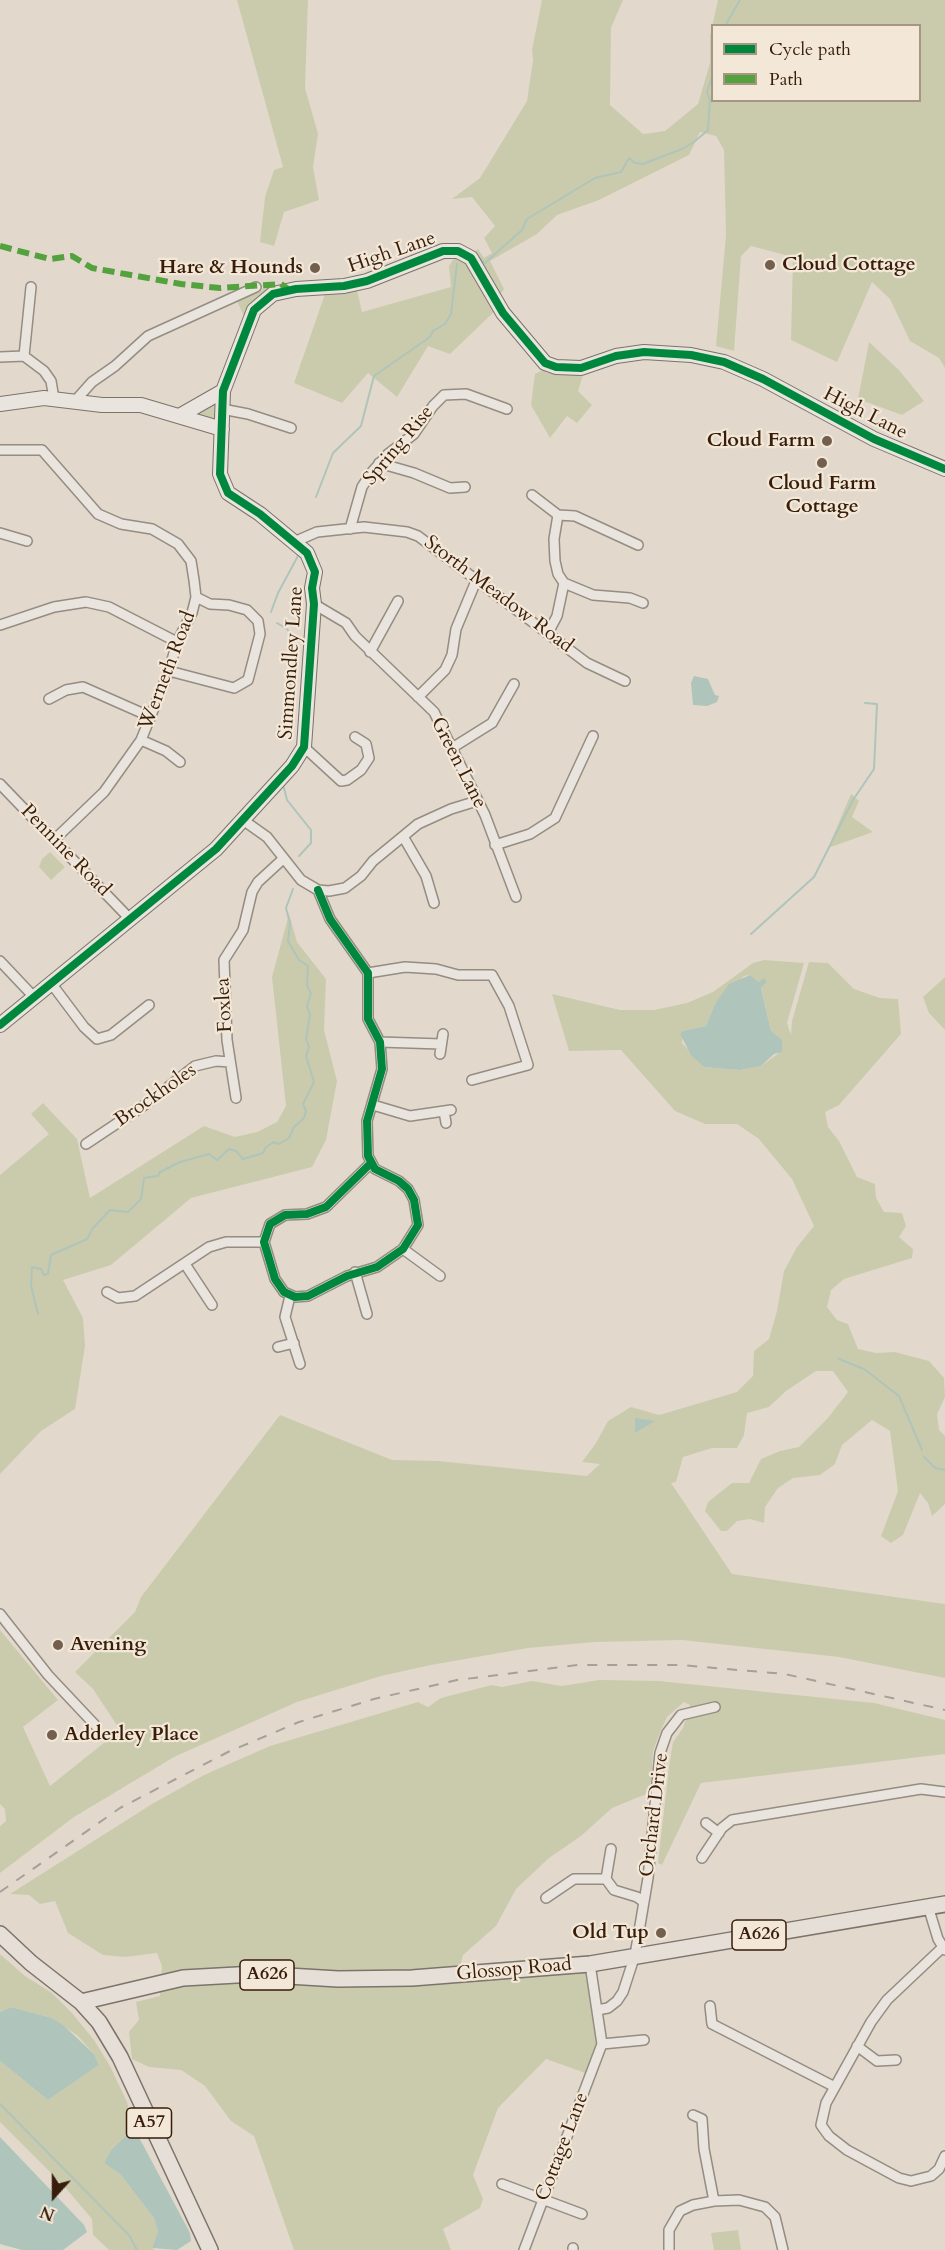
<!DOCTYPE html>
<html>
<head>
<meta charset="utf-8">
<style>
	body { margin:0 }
	#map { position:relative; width:945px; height:2250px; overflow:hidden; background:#e2d9cc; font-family:Cardo,serif }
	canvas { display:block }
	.legend { position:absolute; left:711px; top:24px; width:210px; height:78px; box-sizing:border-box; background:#f3e7d7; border:2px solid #a89685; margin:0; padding:8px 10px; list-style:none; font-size:18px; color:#371d0a }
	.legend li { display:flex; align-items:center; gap:12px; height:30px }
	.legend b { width:30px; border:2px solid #a89685 }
	.north { position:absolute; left:24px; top:2166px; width:60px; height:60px; -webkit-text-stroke:4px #f3e7d7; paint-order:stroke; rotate:201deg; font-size:16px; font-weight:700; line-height:24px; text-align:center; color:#371d0a }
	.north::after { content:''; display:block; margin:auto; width:21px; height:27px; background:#371d0a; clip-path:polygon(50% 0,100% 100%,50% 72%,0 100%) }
</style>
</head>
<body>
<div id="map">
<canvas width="945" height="2250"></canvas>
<ul class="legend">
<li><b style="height:8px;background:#00873e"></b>Cycle path</li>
<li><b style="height:8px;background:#53a23e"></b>Path</li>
</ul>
<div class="north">N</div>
</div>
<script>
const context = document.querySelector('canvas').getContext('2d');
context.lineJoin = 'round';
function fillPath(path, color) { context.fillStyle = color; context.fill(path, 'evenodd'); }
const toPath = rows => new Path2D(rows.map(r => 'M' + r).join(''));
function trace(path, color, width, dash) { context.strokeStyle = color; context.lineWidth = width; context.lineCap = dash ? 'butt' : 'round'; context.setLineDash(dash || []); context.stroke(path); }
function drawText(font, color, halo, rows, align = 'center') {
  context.font = font + ' Cardo,serif'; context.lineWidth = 4.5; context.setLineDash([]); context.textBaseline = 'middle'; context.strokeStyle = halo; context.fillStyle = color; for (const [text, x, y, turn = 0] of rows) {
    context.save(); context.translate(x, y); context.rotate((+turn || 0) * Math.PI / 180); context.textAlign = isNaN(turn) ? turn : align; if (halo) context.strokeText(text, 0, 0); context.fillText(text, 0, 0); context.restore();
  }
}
const green = toPath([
	[237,0,308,0,305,88,318,134,313,167,319,200,284,212,274,246,260,242,265,197,274,170,283,167],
	[542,0,623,0,611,28,610,105,643,134,665,131,698,104,710,63,710,36,718,0,945,0,945,368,939,358,910,341,890,299,872,282,837,362,791,340,793,257,751,246,741,256,734,351,716,346,726,235,724,150,716,136,700,132,689,155,599,200,557,215,537,234,490,261,504,289,500,295,473,252,478,249,484,258,492,253,484,238,495,226,472,197,452,199,480,178,527,101,533,60,532,50],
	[712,26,920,26,920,100,712,100],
	[456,255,464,258,496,310,450,354,428,346,397,397,368,373,342,403,294,383,325,294,357,290,362,312,451,287,449,266],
	[264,287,280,289,246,321,237,301,261,291],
	[869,342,899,370,924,401,902,415,858,399],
	[543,370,547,373,568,374,584,372,578,391,592,405,577,423,567,416,550,438,531,405,535,374],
	[217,400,217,419,213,421,194,414],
	[851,794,859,801,852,817,873,832,828,848],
	[50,852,65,867,51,880,39,867,42,859],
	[289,914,297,942,326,979,324,1030,337,1081,326,1140,312,1167,191,1198,111,1265,63,1280,83,1318,85,1346,75,1409,41,1431,0,1474,0,1175,49,1134,31,1114,43,1103,77,1139,90,1198,204,1126,235,1137,257,1132,277,1122,286,1106,272,977],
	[764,960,804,963,787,1023,791,1035,792,1021,809,962,828,963,854,989,880,998,898,999,901,1034,839,1105,825,1112,828,1127,839,1141,857,1177,875,1184,876,1198,884,1212,902,1213,906,1226,899,1237,913,1249,912,1258,844,1279,831,1290,827,1307,837,1320,848,1324,858,1349,876,1353,895,1352,929,1361,944,1378,945,1397,937,1414,939,1430,945,1436,945,1504,932,1516,928,1503,920,1493,903,1535,891,1543,881,1536,898,1491,890,1431,872,1420,842,1445,835,1464,820,1475,793,1478,778,1488,765,1507,764,1523,750,1519,737,1521,727,1531,721,1531,705,1511,708,1502,732,1483,749,1483,761,1459,780,1451,799,1447,828,1418,848,1392,833,1371,816,1371,786,1391,769,1407,747,1413,744,1435,737,1448,712,1448,683,1457,676,1482,671,1483,732,1574,945,1604,945,1678,839,1657,682,1640,595,1642,528,1648,431,1665,381,1676,297,1702,174,1757,74,1817,0,1873,0,1826,6,1821,5,1809,0,1804,0,1630,58,1700,23,1727,50,1786,120,1730,93,1689,75,1672,135,1612,141,1597,280,1415,392,1460,438,1461,587,1476,600,1464,582,1462,596,1443,608,1421,631,1407,659,1415,737,1392,753,1376,754,1351,769,1339,777,1311,784,1271,797,1247,814,1226,792,1179,759,1139,737,1124,705,1124,675,1111,621,1050,569,1051,552,994,620,1010,654,1010,687,1003,713,992,753,963],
	[750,975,761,987,771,1031,779,1053,761,1066,740,1070,704,1067,682,1043,683,1031,706,1026,715,1004,744,976],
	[945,977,945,1030,929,1013,923,997],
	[599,1680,659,1681,874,1703,945,1720,945,1754,701,1783,662,1865,658,1863,669,1767,673,1742,683,1728,690,1705,684,1702,667,1717,661,1730,653,1751,651,1792,612,1808,581,1836,549,1858,516,1889,496,1926,463,1955,459,1971,588,1966,599,2045,588,2074,546,2059,498,2108,473,2175,483,2199,480,2208,443,2229,451,2250,294,2250,254,2136,231,2121,205,2086,181,2070,149,2067,132,2059,129,2032,139,2020,136,2002,160,1996,162,1966,157,1953,125,1957,103,1955,68,1933,55,1901,40,1904,29,1895,10,1894,152,1804,204,1775,270,1746,418,1702,428,1707,441,1698,492,1685,502,1687,532,1681,562,1686],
	[0,1954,25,1976,52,1993,72,2013,94,2040,110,2066,127,2102,134,2128,111,2150,104,2163,120,2174,154,2218,158,2231,152,2248,155,2250,109,2250,93,2235,92,2219,64,2186,0,2122,0,2061,48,2100,99,2065,94,2054,78,2036,52,2018,11,2007,0,2012],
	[738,2230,741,2250,714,2250,711,2233]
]);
const water = toPath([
	[694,676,708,679,715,695,719,696,717,702,707,706,693,705,691,683],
	[750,975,758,982,765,978,766,982,761,988,771,1031,782,1040,782,1052,774,1054,761,1066,740,1070,704,1067,691,1055,680,1034,683,1031,706,1026,715,1004,729,984],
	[635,1418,655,1421,635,1433],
	[11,2007,52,2018,63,2025,94,2054,99,2065,48,2100,0,2061,0,2012],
	[134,2128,190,2233,191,2241,177,2250,152,2248,158,2231,154,2218,120,2174,104,2163,111,2150],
	[0,2137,84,2225,87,2232,63,2250,22,2250,0,2244]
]);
const stream = toPath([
	[725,26,740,0],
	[477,256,485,263,522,230,527,219,595,178,621,172,629,158,635,163,643,164,682,149,694,142,708,130,710,100,707,92,712,77],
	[316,497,333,453,361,426,374,376,430,337,433,331,445,324,451,314,457,264],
	[271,612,278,593,299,554],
	[277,623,287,629,295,639,295,669,285,701,282,726],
	[283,784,287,800,311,830,311,843,299,856],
	[855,797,874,769,877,704,865,703],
	[751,934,814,877,854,798],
	[38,1314,31,1286,32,1267,41,1269,44,1275,48,1274,51,1255,87,1239,93,1228,110,1210,128,1212,141,1199,144,1178,158,1176,160,1172,180,1162,209,1154,217,1160,229,1149,236,1151,243,1159,263,1153,266,1147,274,1142,279,1144,289,1138,294,1127,304,1118,306,1111,303,1104,314,1082,306,1056,309,1047,306,1039,310,1015,307,1006,311,993,307,986,308,966,299,960,288,941,290,923,286,908,293,889],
	[839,1359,864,1369,899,1396,922,1450],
	[924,1457,935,1468,945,1470],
	[0,2104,129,2235,137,2250]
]);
const street = toPath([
	[24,356,31,287],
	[0,357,24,356,44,371,51,381,54,399],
	[75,401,92,382,115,366,148,336,256,287],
	[222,409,248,414,291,428],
	[0,450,42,450,98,514,121,524,152,529,178,544,191,561,194,580,196,597,192,613,177,642,169,671,141,740,104,792,54,840],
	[379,463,414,473,450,488,465,487],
	[532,495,558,515,554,539,555,561,558,574,564,583,557,616,548,633],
	[558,515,575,516,638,545],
	[350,529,362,487,371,473,388,454,414,434,433,406,444,395,466,394,507,409],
	[0,533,27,541],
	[294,542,317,532,364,527,407,532,418,536,587,663,625,681],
	[564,583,593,595,630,598,643,603],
	[314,604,346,623,355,636,434,712,485,815,516,897],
	[0,625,54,607,86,602,109,607,177,642],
	[370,652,398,601],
	[169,671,234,688,248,680,260,634,258,621,247,610,229,605,210,604,196,597],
	[418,697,445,670,452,655,456,629,476,581],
	[49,699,66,690,83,687,151,717],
	[141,740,166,751,180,762],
	[304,747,341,781,347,780,361,770,369,758,366,744,355,737],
	[452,748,492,723,514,684],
	[0,784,130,919],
	[243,820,267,837,301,880,318,890,329,891,345,888,361,876,373,861,418,824,451,809,477,801],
	[404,838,426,876,434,903],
	[495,845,530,834,555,818,593,736],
	[318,890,330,919,368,973,368,1019,380,1042,382,1069,367,1121,368,1156,375,1169,399,1181,408,1189,414,1200,418,1225,403,1249,377,1267,347,1276,308,1296,295,1297,284,1292,275,1279,264,1242,270,1224,285,1215,307,1214,326,1207,371,1163],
	[0,961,34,997],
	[368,973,405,967,436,969,458,975,492,975,509,1006,528,1065,472,1080],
	[51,983,84,1027,97,1039,111,1035,149,1005],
	[380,1042,441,1044],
	[440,1054,443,1034],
	[236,1098,227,1040,224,960,243,930,252,892,258,882,283,859],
	[373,1105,410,1116,451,1110],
	[444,1111,446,1123],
	[86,1144,149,1102,195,1066,216,1061,230,1062],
	[403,1249,440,1276],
	[185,1264,212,1305],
	[355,1272,367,1314],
	[107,1292,118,1298,135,1296,209,1247,226,1242,264,1242],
	[290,1296,285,1317,300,1364],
	[278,1347,294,1343],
	[0,1614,48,1675,96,1726],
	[706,1823,719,1833],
	[702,1858,722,1828,732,1820,921,1789,945,1792],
	[606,1879,611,1849],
	[546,1898,574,1879,606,1879,614,1890,637,1897,644,1902],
	[928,1906,938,1939,945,1950],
	[943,1947,887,2000,871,2022,826,2103,821,2125,829,2136,847,2150,899,2178,911,2181,931,2176,939,2169,945,2156],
	[710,2006,712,2024,835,2087],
	[597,2010,608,2008,617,2001,623,1992,635,1955,648,1878,660,1753,667,1733,681,1715,715,1707],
	[602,2044,644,2040],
	[857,2046,877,2061,896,2060],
	[693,2115,702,2119,704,2149,714,2201],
	[502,2184,582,2214],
	[573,2248,573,2250],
	[524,2250,602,2044,590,1964],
	[669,2250,669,2230,680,2211,693,2205,714,2201,739,2200,765,2207,775,2217,783,2250]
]);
const secondary = toPath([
	[0,404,44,398,102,405,141,405,222,429],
	[181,415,223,391],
	[0,1025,216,849,292,766,304,747,314,604,312,588,315,572,307,553,260,514,228,493,220,474,223,391,254,310,273,294,296,289,344,286,367,281,443,251,458,251,471,258,503,313,545,363,556,367,581,368,616,356,644,352,691,355,724,362,763,379,874,439,945,469]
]);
const primary = toPath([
	[0,1934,31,1963,81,2002,99,2022,120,2057,210,2250],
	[81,2002,183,1978,255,1974,338,1979,412,1978,590,1964,945,1904]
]);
const rail = toPath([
	[0,1892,120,1808,228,1752,299,1722,374,1699,457,1680,578,1665,680,1665,785,1674,945,1710]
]);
const quiet = toPath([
	[0,246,50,259,72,256,92,268,181,284,220,288,281,284,288,289]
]);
const cycleway = toPath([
	[318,890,330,919,368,973,368,1019,380,1042,382,1069,367,1121,368,1156,375,1169,399,1181,408,1189,414,1200,418,1225,403,1249,377,1267,347,1276,308,1296,295,1297,284,1292,275,1279,264,1242,270,1224,285,1215,307,1214,326,1207,371,1163],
	[0,1025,216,849,292,766,304,747,314,604,312,588,315,572,307,553,260,514,228,493,220,474,223,391,254,310,273,294,296,289,344,286,367,281,443,251,458,251,471,258,503,313,545,363,556,367,581,368,616,356,644,352,691,355,724,362,763,379,874,439,945,469]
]);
const markers = [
	[770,265,6,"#735f4e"],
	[315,268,6,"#735f4e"],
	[827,441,6,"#735f4e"],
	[822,463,6,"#735f4e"],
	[58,1645,6,"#735f4e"],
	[52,1735,6,"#735f4e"],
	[661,1933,6,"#735f4e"]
];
const shields = [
	[759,1935,54],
	[267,1975,54],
	[149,2123,45]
];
const shieldNames = [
	["A626",759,1935],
	["A626",267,1975],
	["A57",149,2123]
];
const streetNames = [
	["High Lane",392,253,-19],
	["High Lane",865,414,27],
	["Spring Rise",399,446,-50],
	["Storth Meadow Road",498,595,37],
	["Simmondley Lane",292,663,-86],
	["Werneth Road",168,671,-69],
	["Green Lane",458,763,63],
	["Pennine Road",65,851,46],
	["Foxlea",225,1005,-93],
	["Brockholes",156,1096,-35],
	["Orchard Drive",655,1815,-83],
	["Glossop Road",514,1970,-5],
	["Cottage Lane",563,2147,-69]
];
const poiNames = [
	["Cloud Cottage",782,265],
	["Hare & Hounds",303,268,"right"],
	["Cloud Farm",815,441,"right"],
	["Cloud Farm",822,484,"center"],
	["Cottage",822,507,"center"],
	["Avening",70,1645],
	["Adderley Place",64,1735],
	["Old Tup",649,1933,"right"]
];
fillPath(green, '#cacbad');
fillPath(water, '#afc4ba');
trace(stream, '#afc4ba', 2);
trace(street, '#958c82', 12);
trace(secondary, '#7c736a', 16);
trace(primary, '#7c736a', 18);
trace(street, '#e9e4dd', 9);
trace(secondary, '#e9e4dd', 14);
trace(primary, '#e5dfd8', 15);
trace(rail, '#a7a099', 2, [10, 10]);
trace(quiet, '#53a23e', 6, [12, 6]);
trace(cycleway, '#00873e', 8);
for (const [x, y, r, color] of markers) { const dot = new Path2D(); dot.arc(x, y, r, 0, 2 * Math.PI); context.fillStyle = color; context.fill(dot); trace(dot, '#f3e7d7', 2); }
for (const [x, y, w] of shields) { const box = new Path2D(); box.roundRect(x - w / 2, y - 15, w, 30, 4.5); context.fillStyle = '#f3e7d7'; context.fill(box); trace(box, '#371d0a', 1.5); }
drawText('bold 18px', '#371d0a', null, shieldNames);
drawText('20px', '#371d0a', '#f3e7d7', streetNames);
drawText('bold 20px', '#371d0a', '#f3e7d7', poiNames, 'left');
</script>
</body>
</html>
